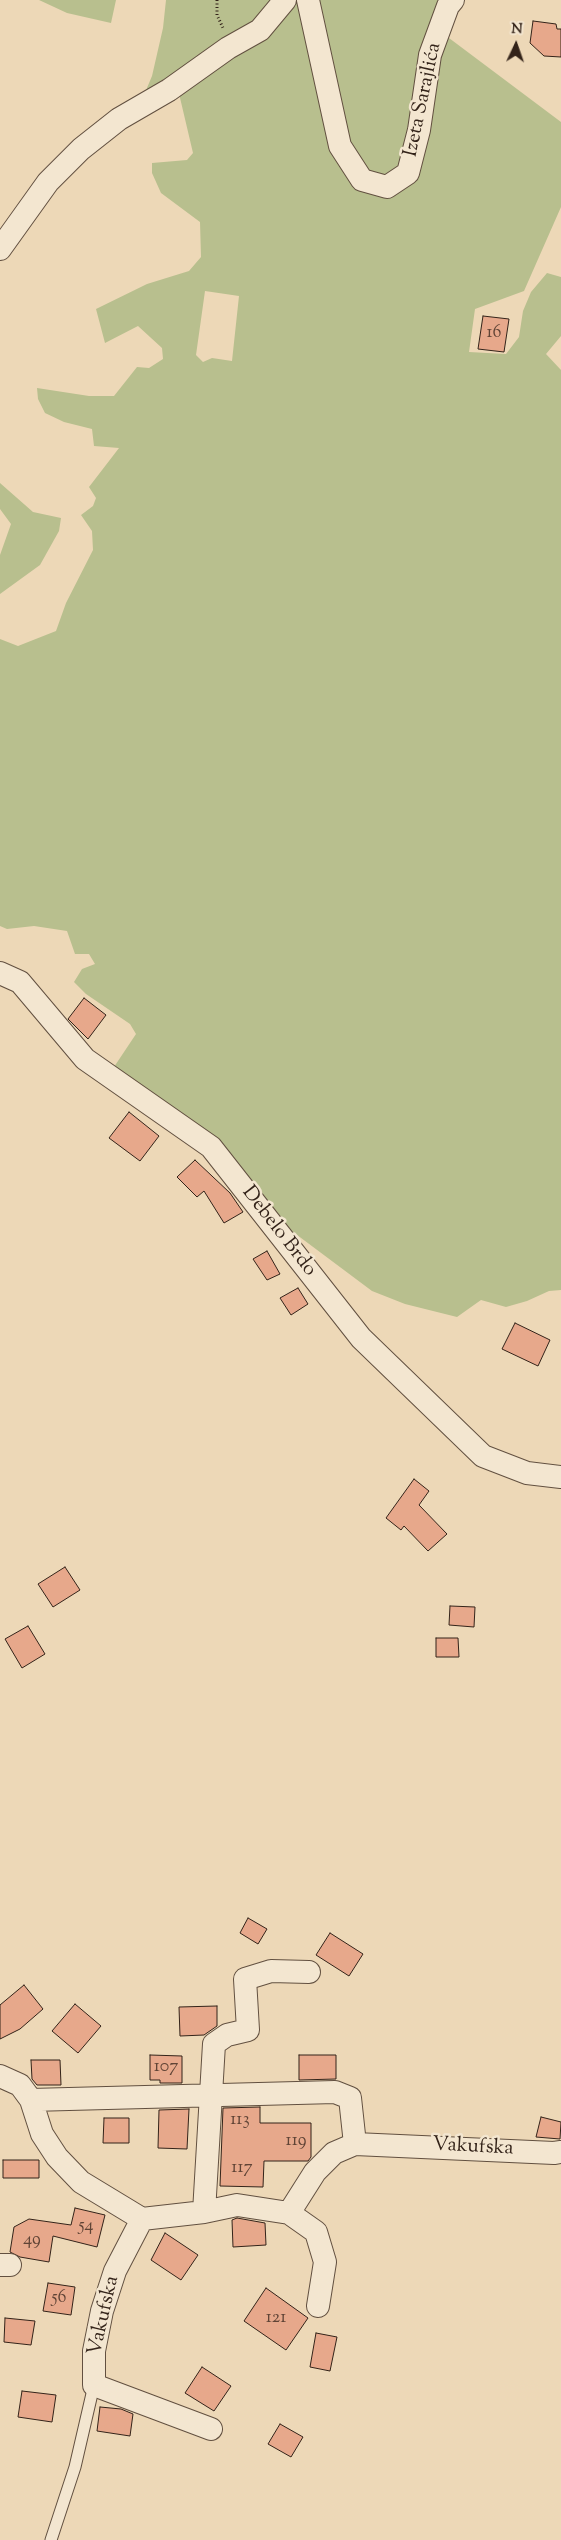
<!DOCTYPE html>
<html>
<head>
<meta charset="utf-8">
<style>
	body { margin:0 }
	#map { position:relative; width:561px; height:2540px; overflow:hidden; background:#edd8b7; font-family:"Sorts Mill Goudy",serif }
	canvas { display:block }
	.north { position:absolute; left:491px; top:20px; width:50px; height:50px; -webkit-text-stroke:4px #f3e6d0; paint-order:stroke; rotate:3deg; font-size:14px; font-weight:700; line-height:20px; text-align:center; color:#332319 }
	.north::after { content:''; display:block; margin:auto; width:18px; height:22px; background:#332319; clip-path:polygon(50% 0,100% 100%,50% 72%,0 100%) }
</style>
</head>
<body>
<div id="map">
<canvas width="561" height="2540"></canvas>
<div class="north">N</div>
</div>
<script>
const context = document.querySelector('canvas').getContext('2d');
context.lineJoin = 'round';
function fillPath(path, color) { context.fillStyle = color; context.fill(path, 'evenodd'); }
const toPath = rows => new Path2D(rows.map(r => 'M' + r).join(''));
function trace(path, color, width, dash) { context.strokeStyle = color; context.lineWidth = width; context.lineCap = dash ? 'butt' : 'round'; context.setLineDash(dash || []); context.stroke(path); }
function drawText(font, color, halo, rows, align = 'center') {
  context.font = font + ' "Sorts Mill Goudy",serif'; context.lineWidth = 5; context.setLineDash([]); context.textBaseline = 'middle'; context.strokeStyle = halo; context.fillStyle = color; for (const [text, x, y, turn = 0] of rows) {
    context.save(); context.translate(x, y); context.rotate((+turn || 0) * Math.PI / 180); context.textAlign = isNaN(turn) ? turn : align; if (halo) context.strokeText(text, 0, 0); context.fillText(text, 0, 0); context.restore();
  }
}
const green = toPath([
	[39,0,116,0,111,23,67,13],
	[166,0,440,0,437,29,561,122,561,207,524,291,475,309,469,352,506,354,519,337,523,311,531,292,547,273,561,277,561,336,546,354,561,370,561,1290,549,1291,527,1301,506,1307,481,1300,457,1317,405,1304,372,1291,269,1214,112,1070,136,1034,130,1024,86,994,74,982,82,969,95,964,89,954,75,954,67,931,34,926,7,929,0,926,0,639,18,646,56,631,66,603,93,550,92,531,81,515,93,506,96,498,89,487,119,448,94,446,92,429,64,422,45,413,38,399,37,388,89,396,114,396,137,367,149,368,163,359,162,348,138,326,105,343,96,309,147,284,189,271,201,257,200,222,161,193,152,173,152,163,187,160,193,153,177,85,139,107,152,76,163,28],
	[205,291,239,296,232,361,212,358,203,362,196,355],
	[0,483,33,512,61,518,59,531,40,565,0,594,0,555,11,524,0,509]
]);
const building = toPath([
	[533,21,556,24,557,29,561,29,561,57,544,56,530,43,533,21],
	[483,316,509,319,504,352,478,349,483,316],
	[84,998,106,1015,88,1039,68,1019,84,998],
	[129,1112,159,1136,140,1161,109,1138,129,1112],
	[195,1160,230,1193,243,1212,224,1223,204,1191,197,1197,177,1177,195,1160],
	[267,1251,280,1274,267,1280,253,1259,267,1251],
	[298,1288,308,1304,291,1315,280,1298,298,1288],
	[515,1323,550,1340,538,1366,502,1349,515,1323],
	[414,1479,429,1491,419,1505,447,1534,428,1551,404,1526,401,1530,386,1518,414,1479],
	[65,1567,80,1590,53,1607,38,1584,65,1567],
	[450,1606,475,1607,474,1627,449,1625,450,1606],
	[28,1626,45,1654,22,1668,5,1639,28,1626],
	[436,1638,458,1638,459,1657,436,1657,436,1638],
	[248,1918,267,1929,258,1944,240,1933,248,1918],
	[330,1933,363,1954,349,1976,316,1955,330,1933],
	[24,1985,43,2009,20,2029,0,2039,0,2005,24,1985],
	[75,2004,101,2026,78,2053,52,2031,75,2004],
	[217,2006,217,2026,204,2035,180,2036,179,2007,217,2006],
	[150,2055,182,2056,182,2083,160,2083,160,2080,150,2080,150,2055],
	[299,2055,336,2055,336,2079,299,2080,299,2055],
	[31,2060,60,2060,61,2085,37,2085,32,2079,31,2060],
	[260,2107,260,2123,311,2123,311,2157,308,2161,264,2161,263,2187,220,2186,223,2108,260,2107],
	[189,2109,187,2149,158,2148,159,2110,189,2109],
	[541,2117,561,2122,560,2139,536,2137,541,2117],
	[104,2118,129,2118,129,2143,103,2143,104,2118],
	[3,2160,39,2160,39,2178,3,2178,3,2160],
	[75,2208,105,2215,97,2247,53,2236,49,2262,20,2257,10,2252,14,2227,29,2219,71,2225,75,2208],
	[237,2218,265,2223,266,2245,233,2247,232,2220,237,2218],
	[165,2233,198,2255,181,2280,151,2260,165,2233],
	[48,2283,75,2287,71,2315,43,2311,48,2283],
	[266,2288,308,2318,286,2350,244,2321,266,2288],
	[5,2318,35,2321,31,2345,4,2342,5,2318],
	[316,2333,337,2337,330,2371,310,2367,316,2333],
	[202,2367,231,2386,214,2411,185,2393,202,2367],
	[22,2391,56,2395,52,2422,18,2417,22,2391],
	[100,2407,121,2409,133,2414,130,2436,97,2431,100,2407],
	[280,2424,303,2437,291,2457,268,2444,280,2424]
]);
const path = toPath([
	[217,0,217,15,223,28]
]);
const service = toPath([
	[51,2540,75,2467,94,2385]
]);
const minor = toPath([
	[308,0,340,146,362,180,387,187,408,173,419,130,430,55,448,6,453,0],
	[0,249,48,182,81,149,119,119,169,90,228,48,260,30,285,0],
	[0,973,20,982,85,1059,211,1147,361,1338,483,1456,527,1473,561,1477],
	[0,2076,20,2085,31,2100,42,2134,57,2157,81,2182,142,2219,204,2212,237,2205,289,2213,316,2232,325,2262,318,2306],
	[31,2100,335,2092,350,2098,355,2144],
	[204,2212,214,2044,227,2035,248,2030,245,1979,271,1971,309,1972],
	[289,2213,315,2172,334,2153,355,2144,554,2153,561,2152],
	[142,2219,115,2271,102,2311,94,2351,94,2385,211,2429],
	[0,2265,10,2265]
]);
const numberNames = [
	["16",494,334],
	["107",166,2068],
	["113",240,2121],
	["119",296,2142],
	["117",242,2169],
	["54",86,2227],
	["49",32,2241],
	["56",59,2299],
	["121",276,2319]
];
const streetNames = [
	["Izeta Sarajlića",424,100,-78],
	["Debelo Brdo",278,1232,52],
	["Vakufska",473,2148,3],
	["Vakufska",105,2316,-77]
];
fillPath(green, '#b8bf8e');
fillPath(building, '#e7a88b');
trace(building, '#332319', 1);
trace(service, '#625040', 13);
trace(minor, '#625040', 24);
trace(path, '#332319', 3, [1, 2.5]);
trace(service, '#f3e6d0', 11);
trace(minor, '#f3e6d0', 22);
drawText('18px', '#604436', null, numberNames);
drawText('20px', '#332319', '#f3e6d0', streetNames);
</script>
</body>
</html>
